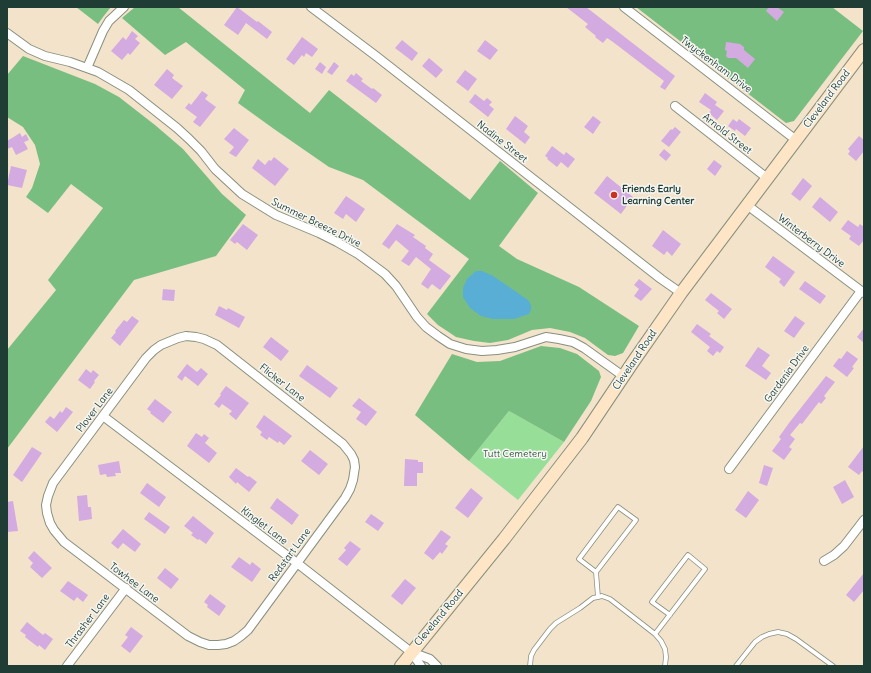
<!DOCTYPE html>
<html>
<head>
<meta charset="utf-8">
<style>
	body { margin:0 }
	#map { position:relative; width:871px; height:673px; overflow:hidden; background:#f2e3ca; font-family:Delius,sans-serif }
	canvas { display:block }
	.frame { position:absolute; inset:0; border:8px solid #1f3d34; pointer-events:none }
</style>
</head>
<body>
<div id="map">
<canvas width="871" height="673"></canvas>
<div class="frame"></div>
</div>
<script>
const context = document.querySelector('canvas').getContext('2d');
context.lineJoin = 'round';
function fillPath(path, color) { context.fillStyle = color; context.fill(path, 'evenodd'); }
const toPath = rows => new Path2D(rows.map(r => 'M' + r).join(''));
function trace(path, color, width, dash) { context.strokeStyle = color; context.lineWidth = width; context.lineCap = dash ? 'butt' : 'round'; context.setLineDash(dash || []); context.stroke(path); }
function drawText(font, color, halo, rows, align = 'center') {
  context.font = font + ' Delius,sans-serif'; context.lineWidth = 3; context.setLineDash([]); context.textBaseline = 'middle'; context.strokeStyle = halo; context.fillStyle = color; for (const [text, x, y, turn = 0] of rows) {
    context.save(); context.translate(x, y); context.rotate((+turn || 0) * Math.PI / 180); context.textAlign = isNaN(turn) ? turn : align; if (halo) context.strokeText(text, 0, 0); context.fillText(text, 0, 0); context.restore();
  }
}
const green = toPath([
	[509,411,564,442,518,500,469,461]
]);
const forest = toPath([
	[76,7,111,7,103,17,98,24],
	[135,7,178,7,310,113,329,90,470,200,500,161,538,193,499,246,517,259,579,287,639,326,623,353,615,356,608,355,585,338,570,332,550,328,532,330,508,340,490,343,474,341,456,337,438,325,427,314,469,259,363,180,329,167,274,129,238,103,245,90,186,42,165,55,122,18],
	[636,7,832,7,863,31,794,121,786,123],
	[23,56,95,84,119,97,155,125,183,149,222,194,246,215,216,256,134,280,7,449,7,350,56,290,48,280,103,208,71,184,48,213,26,197,32,188,40,164,35,145,23,127,7,117,7,75],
	[541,346,560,348,577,354,599,371,601,377,591,401,564,442,509,411,469,461,415,415,452,354,477,362,500,361]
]);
const water = toPath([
	[476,271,482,271,493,276,528,300,531,305,531,310,529,314,514,319,493,319,481,316,470,308,463,297,463,288,467,279]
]);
const building = toPath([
	[237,7,257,22,258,21,272,32,267,39,246,23,238,35,224,25],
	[566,7,586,7,675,76,665,90,660,87,664,81,613,42,607,38,603,43,595,37,596,36,585,27,588,24],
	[769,7,777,7,784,12,777,21,766,11],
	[132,31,138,36,135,39,140,43,130,55,128,53,122,60,111,51,123,37,126,40],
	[302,37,318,49,312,57,306,53,304,57,302,55,294,65,286,59],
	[402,40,418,53,412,61,395,48],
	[485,40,498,50,490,60,477,51],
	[726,42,740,44,744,47,744,50,755,59,748,68,736,58,728,58,726,56,727,51,725,50],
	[429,58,443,70,436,78,422,66],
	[320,62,326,67,322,74,315,69],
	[334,62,339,66,332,75,327,72],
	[167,69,174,75,172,78,183,86,172,99,154,85],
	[465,70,477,79,468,91,456,82],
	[356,73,363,79,361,81,372,89,373,88,382,95,376,103,346,81,351,74,354,76],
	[202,91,208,95,205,99,216,107,200,127,193,122,197,117,185,108,189,103,191,105],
	[705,93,717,102,715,105,724,111,717,120,709,113,711,110,699,102],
	[475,94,484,101,487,98,492,102,489,105,494,109,488,117,469,102],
	[515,116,528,126,524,132,530,137,525,144,506,129],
	[593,116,601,122,593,134,584,127],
	[733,119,737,122,739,119,751,128,745,136,736,129,735,131,728,126],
	[675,127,681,132,669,147,661,141,671,129,672,130],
	[234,128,249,140,236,157,229,153,234,147,224,139],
	[20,133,22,137,26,134,29,140,24,142,28,149,16,155,12,147,7,149,7,141],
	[859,136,864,140,864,151,856,161,848,154,850,151,848,149],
	[552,146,564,155,566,152,575,159,568,168,561,162,557,167,547,159,548,158,545,156],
	[664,149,671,155,666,161,659,155],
	[274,157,289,169,275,186,252,168,258,159,265,165,269,160,271,161],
	[714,160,722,166,715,176,707,169],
	[11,166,27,170,22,188,7,185],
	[607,176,633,197,621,214,594,193],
	[803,178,812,186,800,201,791,194],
	[346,196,365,209,356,222,346,214,343,219,334,213],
	[820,197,838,212,830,222,812,207],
	[848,220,858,227,860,224,864,227,864,240,859,246,849,239,851,236,841,229],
	[243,224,258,235,247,250,237,242,235,244,230,240],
	[397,224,415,235,413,237,426,246,425,248,433,254,429,260,451,276,440,290,432,284,428,289,421,284,431,269,416,257,409,266,401,261,409,251,396,240,389,249,382,244],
	[663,230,681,244,672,256,667,251,664,255,652,246],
	[773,256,795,272,784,287,779,282,781,279,765,267],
	[639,279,652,289,641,301,634,296,639,289,634,285],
	[805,281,826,296,820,304,799,289],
	[163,289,175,290,174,301,162,300],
	[711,293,732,309,724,319,717,313,719,311,705,300],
	[219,306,227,310,228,308,245,317,239,328,215,315],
	[132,316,139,321,120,346,111,338,116,332,115,331,124,320,127,322],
	[795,316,805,323,794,338,784,331],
	[697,324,711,334,709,336,724,347,720,353,717,351,713,356,707,351,710,347,691,332],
	[864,328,864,343,857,337],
	[271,337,289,351,281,361,263,347],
	[758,347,770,355,762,366,771,373,766,380,745,366],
	[847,351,858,359,852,367,854,368,847,377,833,366,839,358,841,359],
	[187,364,197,372,201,368,208,374,198,386,185,376,182,381,177,377],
	[307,365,338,388,330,398,299,376],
	[86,369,91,373,93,370,99,375,94,381,95,382,90,389,78,380],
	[826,376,835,382,824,396,826,398,821,404,819,402,802,424,800,423,790,435,795,439,789,447,792,449,784,460,772,451,781,439,779,437,789,423],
	[226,386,249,403,236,420,229,414,232,411,222,404,219,408,214,404,221,395,220,394],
	[359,398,377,412,366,426,356,419,361,412,352,406],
	[155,399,172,412,163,423,150,413,151,412,147,409],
	[66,407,73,412,57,432,45,422,50,416,54,419,60,411,62,413],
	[264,415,292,436,284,445,279,441,278,443,269,437,267,440,260,435,262,432,256,427],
	[196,433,202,437,204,434,209,438,205,443,217,453,209,463,187,446],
	[864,446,864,473,862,471,859,475,848,467],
	[32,447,42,453,22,482,13,475],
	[310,450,328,464,319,475,301,461],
	[405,459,418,460,418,462,423,462,423,473,417,473,417,486,404,486],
	[119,461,121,473,115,473,116,476,107,477,106,474,100,475,98,465],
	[764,465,773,468,767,486,759,483],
	[236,468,248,477,249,476,257,482,249,492,237,482,236,484,229,477],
	[845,480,854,497,842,504,833,487],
	[147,483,166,497,159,507,140,493],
	[471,488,483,498,468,518,455,508],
	[748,491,759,500,746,518,735,510],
	[87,495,88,507,91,507,92,519,79,521,77,496],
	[277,498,299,515,292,525,270,508],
	[13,501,18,531,7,532,7,502],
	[149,512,170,527,165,534,144,519],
	[371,514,384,523,378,531,365,522],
	[193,516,214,533,206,544,199,539,198,540,191,535,193,533,184,526],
	[123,529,141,544,135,552,123,543,118,549,111,543],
	[441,530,451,537,445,544,448,546,442,554,440,552,433,560,424,553],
	[350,541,361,549,347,566,338,559,346,550,344,548],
	[34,551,52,568,42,578,30,567,33,563,28,558],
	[239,557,250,565,252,562,261,569,252,582,231,567],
	[165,568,179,579,171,589,157,578],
	[864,573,864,590,854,602,846,595],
	[405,579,416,588,402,605,391,596],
	[68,581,88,595,83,602,77,597,74,601,60,591],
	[210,594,226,606,219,616,207,607,208,605,204,602],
	[27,622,43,635,45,633,53,639,45,650,39,645,38,647,25,637,26,635,20,631],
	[131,627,143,636,130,653,121,646,128,637,125,635]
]);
const service = toPath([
	[596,572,636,520,618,507,579,559,596,572,598,597],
	[655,634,705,569,688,555,652,602,670,615],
	[530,666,531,656,534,650,550,629,556,623,580,608,593,598,598,597,602,596,610,599,655,634,661,641,665,649,666,657,665,666],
	[736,666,755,642,762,637,769,634,778,632,787,634,796,639,833,666]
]);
const minor = toPath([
	[311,7,376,56,661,279,681,293],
	[624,7,796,140],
	[7,33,29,49,45,56,70,62,98,72,129,90,177,128,189,139,201,151,215,169,228,181,242,194,276,215,319,233,337,242,358,254,373,265,385,274,396,286,417,317,426,327,438,336,450,344,466,349,482,351,497,350,515,347,546,337,559,339,573,342,584,348,623,376],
	[87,68,103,31,109,21,124,7],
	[675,106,767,178],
	[747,205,864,293],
	[186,336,196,337,204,339,217,345,343,444,351,454,354,460,355,467,353,480,350,489,345,498,248,630,241,636,234,641,226,644,218,645,209,645,200,642,188,636,64,542,54,530,50,523,47,513,46,505,48,496,53,483,146,358,154,350,161,345,178,338,186,336],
	[103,416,297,563,411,652,430,659,437,666],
	[729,469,861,291],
	[824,561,834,555,844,546,864,520],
	[411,652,421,666],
	[67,666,126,588]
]);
const secondary = toPath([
	[401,666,504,539,582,438,633,362,681,293,864,50]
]);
const markers = [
	[614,195,4,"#c8321e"]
];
const streetNames = [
	["Twyckenham Drive",716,65,37],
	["Cleveland Road",827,99,-53],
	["Arnold Street",727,134,38],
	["Nadine Street",502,142,38],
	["Summer Breeze Drive",316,223,26],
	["Winterberry Drive",811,241,37],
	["Cleveland Road",635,360,-56],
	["Gardenia Drive",787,374,-54],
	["Flicker Lane",282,383,38],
	["Plover Lane",95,410,-53],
	["Kinglet Lane",264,526,37],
	["Redstart Lane",290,555,-54],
	["Towhee Lane",134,583,37],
	["Cleveland Road",439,618,-50],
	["Thrasher Lane",88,621,-53]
];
const poiNames = [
	["Friends Early",622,189],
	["Learning Center",622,201]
];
const parkNames = [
	["Tutt Cemetery",515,454]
];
fillPath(green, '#97df99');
fillPath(forest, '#79be81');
fillPath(water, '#58aed5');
fillPath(building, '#d3abe0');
trace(service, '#88907f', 5.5);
trace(minor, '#88907f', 10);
trace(secondary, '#88907f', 14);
trace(service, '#fff', 4);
trace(minor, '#fff', 8);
trace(secondary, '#fde5c5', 12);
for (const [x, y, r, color] of markers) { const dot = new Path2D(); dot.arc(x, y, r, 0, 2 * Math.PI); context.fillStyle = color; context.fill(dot); trace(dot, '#f6f6f2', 1.5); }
drawText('10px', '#1f3d34', '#f6f6f2', streetNames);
drawText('bold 10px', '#1f3d34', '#f6f6f2', poiNames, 'left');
drawText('10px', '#375d48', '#f6f6f2', parkNames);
</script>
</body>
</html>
